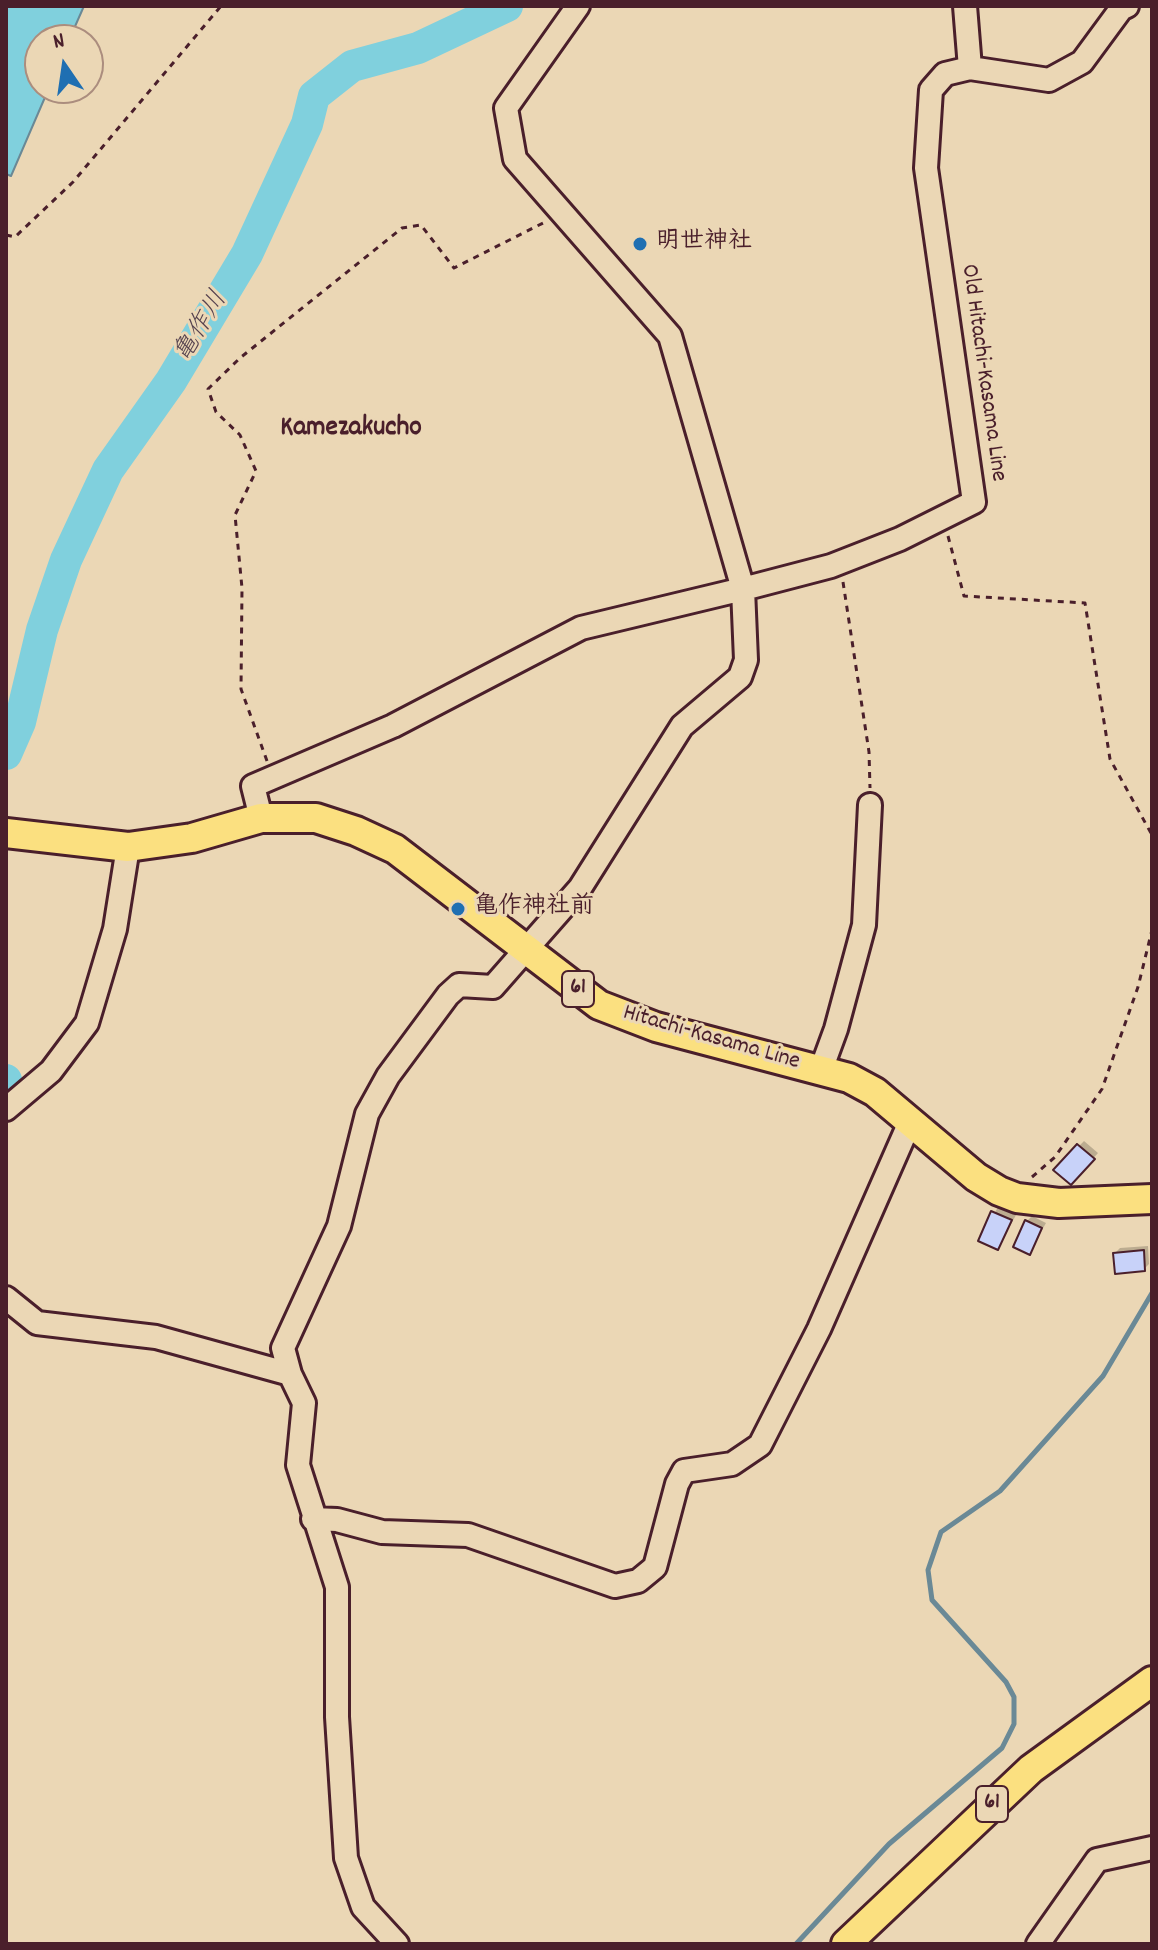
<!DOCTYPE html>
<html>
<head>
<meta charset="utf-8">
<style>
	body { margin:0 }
	#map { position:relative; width:1158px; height:1950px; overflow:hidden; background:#ebd7b5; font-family:Dekko,sans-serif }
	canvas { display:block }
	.frame { position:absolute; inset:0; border:8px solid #4a1f2b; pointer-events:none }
	.north { position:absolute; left:24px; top:24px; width:80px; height:80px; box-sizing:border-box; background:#ebd7b5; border:2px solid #ab8d7e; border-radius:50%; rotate:347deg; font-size:22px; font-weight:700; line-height:32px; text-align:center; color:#4a1f2b }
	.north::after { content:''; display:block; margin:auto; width:28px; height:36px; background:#1f6fb2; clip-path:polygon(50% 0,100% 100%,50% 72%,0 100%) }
</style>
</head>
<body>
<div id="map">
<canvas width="1158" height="1950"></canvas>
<div class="frame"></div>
<div class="north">N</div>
</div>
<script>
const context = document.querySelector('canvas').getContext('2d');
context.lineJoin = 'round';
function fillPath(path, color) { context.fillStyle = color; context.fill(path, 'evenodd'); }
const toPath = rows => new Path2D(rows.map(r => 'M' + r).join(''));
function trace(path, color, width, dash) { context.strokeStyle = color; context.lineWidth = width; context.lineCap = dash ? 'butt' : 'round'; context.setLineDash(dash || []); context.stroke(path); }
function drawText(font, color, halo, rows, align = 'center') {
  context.font = font + ' Dekko,"Klee One",sans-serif'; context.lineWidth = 6; context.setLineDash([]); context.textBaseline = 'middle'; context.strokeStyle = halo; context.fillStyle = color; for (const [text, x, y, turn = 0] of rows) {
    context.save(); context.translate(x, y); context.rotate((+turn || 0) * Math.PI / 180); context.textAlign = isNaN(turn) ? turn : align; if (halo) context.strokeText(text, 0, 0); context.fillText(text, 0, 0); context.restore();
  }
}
const water = toPath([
	[6,6,84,6,69,40,40,40,40,88,49,88,11,176,6,174,6,6]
]);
const shadow = toPath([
	[1084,1141,1098,1153,1071,1183,1056,1170],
	[998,1207,1016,1215,998,1248,980,1240],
	[1032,1216,1046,1223,1029,1253,1027,1221],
	[1148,1246,1149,1264,1144,1269,1115,1253,1120,1248]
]);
const stream = toPath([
	[796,1944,889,1844,1002,1748,1014,1724,1014,1697,1006,1682,932,1600,928,1570,941,1532,1000,1491,1103,1376,1152,1293]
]);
const river = toPath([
	[6,754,20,722,42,630,66,560,108,470,171,381,247,254,307,124,314,96,352,66,418,48,507,6],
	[6,1080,6,1082]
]);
const building = toPath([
	[1077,1144,1095,1159,1071,1185,1053,1170,1077,1144],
	[991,1211,1012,1220,998,1250,978,1241,991,1211],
	[1025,1220,1042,1228,1030,1255,1013,1247,1025,1220],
	[1144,1250,1145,1271,1115,1274,1113,1253,1144,1250]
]);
const path = toPath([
	[6,235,15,237,73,182,221,6],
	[948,536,964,596,1085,603,1110,759,1152,835],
	[843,582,869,752,870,788],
	[267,761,241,689,242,588,235,515,256,471,240,435,216,412,208,389,240,358,402,228,421,225,454,268,545,222],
	[1032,1177,1055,1157,1102,1089,1138,987,1152,930]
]);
const minor = toPath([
	[965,6,970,68],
	[261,818,253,786,393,726,581,628,743,589,670,336,515,159,506,108,578,6],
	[821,1070,836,1029,864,925,870,805],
	[6,1109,51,1071,87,1023,115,929,128,847],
	[6,1298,37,1323,156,1337,290,1374],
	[313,1519,337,1520,382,1532,468,1535,615,1586,638,1581,655,1567,677,1484,684,1471,732,1464,760,1445,819,1329,910,1122],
	[397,1944,363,1907,346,1858,337,1717,337,1587,298,1465,304,1403,290,1374,283,1348,339,1226,367,1114,388,1076,448,995,459,985,493,987,580,888,682,726,740,677,746,660,743,589,831,566,900,539,974,502,926,168,931,90,945,74,970,68,1049,80,1082,62,1121,9,1127,6],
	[1038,1944,1097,1860,1152,1848]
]);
const major = toPath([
	[6,833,128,847,192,838,261,818,316,818,356,831,395,849,599,1005,656,1027,849,1078,875,1092,976,1177,999,1191,1017,1198,1059,1203,1152,1199],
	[846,1944,1031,1769,1152,1681]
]);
const markers = [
	[640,244,8,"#1f6fb2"],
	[458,909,8,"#1f6fb2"]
];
const shields = [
	[578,989,32],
	[992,1804,32]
];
const shieldNames = [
	["61",578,989],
	["61",992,1804]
];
const poiNames = [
	["明世神社",656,244],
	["亀作神社前",474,909]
];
const streetNames = [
	["Old Hitachi-Kasama Line",982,373,82],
	["Hitachi-Kasama Line",711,1039,16]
];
const waterNames = [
	["亀作川",203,328,-59]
];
const quarterNames = [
	["Kamezakucho",351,430]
];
fillPath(water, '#80d0dd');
trace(water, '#6a8996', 2);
fillPath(shadow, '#0003');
trace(stream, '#6a8996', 5);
trace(river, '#80d0dd', 32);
fillPath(building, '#c8d2f9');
trace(building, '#4a1f2b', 2);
trace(minor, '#4a1f2b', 28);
trace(major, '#4a1f2b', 34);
trace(path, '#4a1f2b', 3, [6, 6]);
trace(minor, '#ebd7b5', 22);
trace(major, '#fbe080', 28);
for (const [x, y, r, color] of markers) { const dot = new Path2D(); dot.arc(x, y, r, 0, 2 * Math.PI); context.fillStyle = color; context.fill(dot); trace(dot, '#ebd7b5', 3); }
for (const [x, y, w] of shields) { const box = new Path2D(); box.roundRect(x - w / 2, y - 18, w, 36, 6); context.fillStyle = '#ebd7b5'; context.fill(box); trace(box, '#4a1f2b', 2); }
drawText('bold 22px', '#4a1f2b', null, shieldNames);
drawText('bold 24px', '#4a1f2b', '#ebd7b5', poiNames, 'left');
drawText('24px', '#4a1f2b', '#ebd7b5', streetNames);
drawText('italic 26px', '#55424f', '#ebd7b5', waterNames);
drawText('bold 28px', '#4a1f2b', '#ebd7b5', quarterNames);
</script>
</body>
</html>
